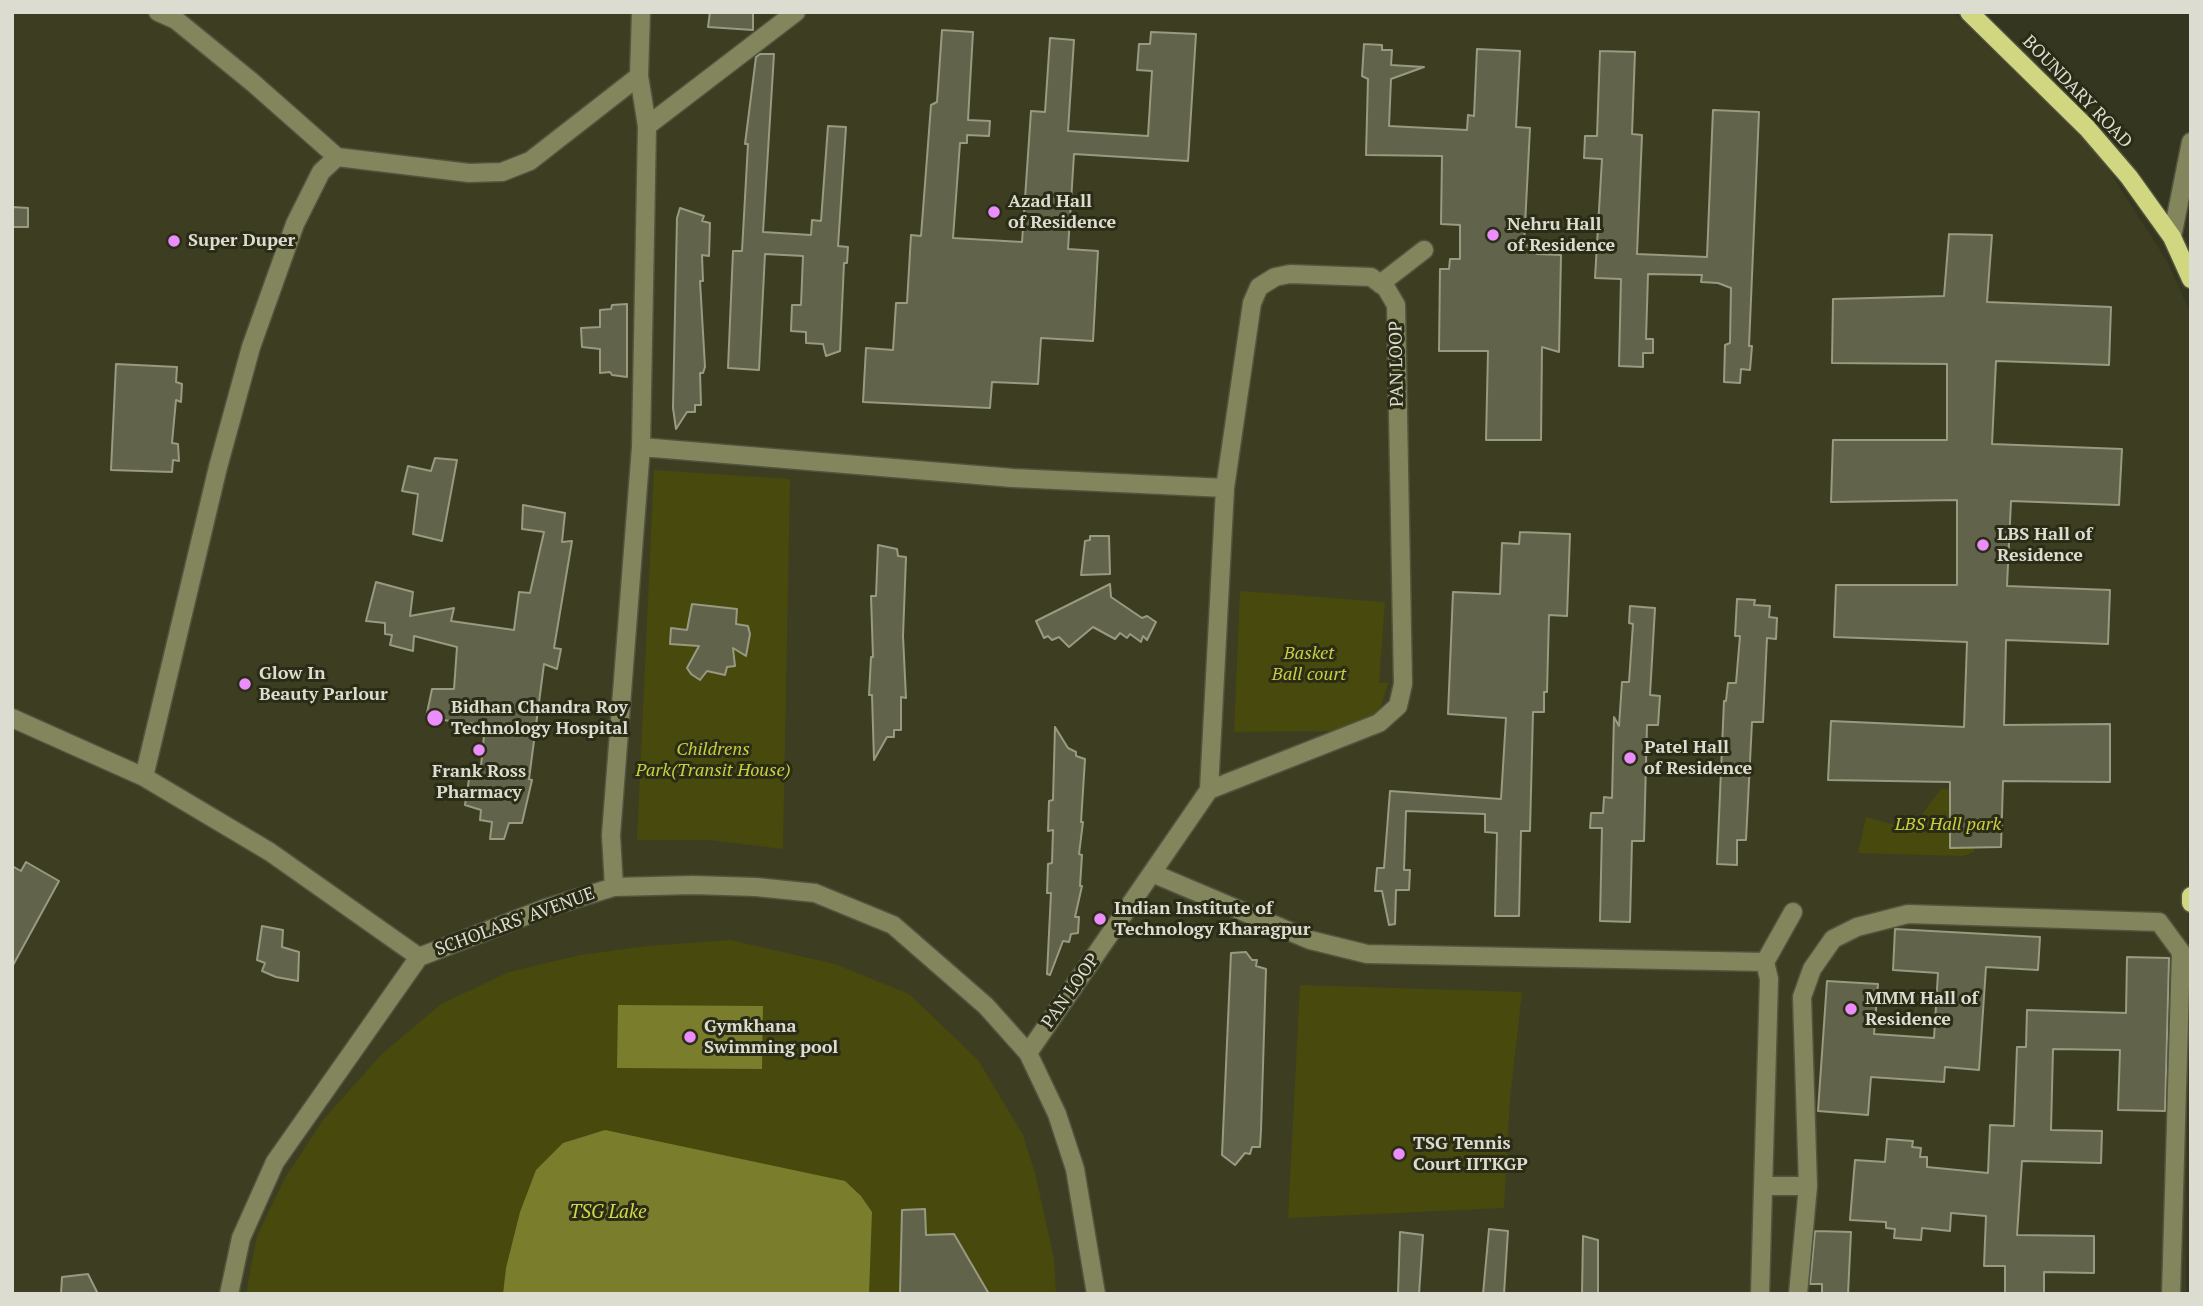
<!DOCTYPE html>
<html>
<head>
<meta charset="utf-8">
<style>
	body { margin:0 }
	#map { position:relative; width:2203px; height:1306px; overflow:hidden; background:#353620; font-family:"PT Serif",serif }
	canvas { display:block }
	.frame { position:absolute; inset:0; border:14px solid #dcddd0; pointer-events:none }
</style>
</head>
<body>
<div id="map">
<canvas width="2203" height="1306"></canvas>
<div class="frame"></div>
</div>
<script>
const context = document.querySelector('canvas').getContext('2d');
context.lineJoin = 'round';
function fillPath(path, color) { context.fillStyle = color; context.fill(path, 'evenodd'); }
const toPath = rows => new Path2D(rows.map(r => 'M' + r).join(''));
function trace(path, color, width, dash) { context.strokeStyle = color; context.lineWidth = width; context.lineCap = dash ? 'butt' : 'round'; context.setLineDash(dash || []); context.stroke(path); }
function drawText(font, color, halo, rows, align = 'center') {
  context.font = font + ' "PT Serif",serif'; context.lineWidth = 6; context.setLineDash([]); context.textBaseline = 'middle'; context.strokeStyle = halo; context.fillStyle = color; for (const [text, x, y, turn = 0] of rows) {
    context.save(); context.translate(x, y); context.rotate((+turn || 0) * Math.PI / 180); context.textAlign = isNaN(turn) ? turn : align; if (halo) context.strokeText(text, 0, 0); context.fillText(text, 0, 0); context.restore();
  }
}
const built = toPath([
	[12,12,1953,12,2097,152,2168,263,2191,315,2186,1294,12,1294]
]);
const green = toPath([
	[654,470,790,479,783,849,710,840,637,840],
	[1240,591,1385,602,1379,683,1388,683,1379,713,1341,731,1234,732],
	[1941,789,1977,791,1974,852,1963,856,1858,853,1866,817,1900,826,1921,816],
	[730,940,835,964,909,994,978,1060,1023,1135,1035,1173,1054,1259,1056,1294,246,1294,257,1236,285,1178,323,1120,382,1054,441,1004,509,972,580,955,648,946],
	[1300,985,1522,992,1510,1099,1504,1208,1288,1218]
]);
const water = toPath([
	[618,1005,763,1006,762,1069,617,1068],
	[605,1130,845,1181,861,1196,872,1212,869,1294,503,1294,506,1268,520,1212,536,1170,563,1143]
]);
const building = toPath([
	[710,12,753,12,753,30,708,27,710,12],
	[942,30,973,32,968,120,990,121,989,136,967,135,967,143,960,143,953,238,1022,242,1031,111,1045,112,1050,38,1074,40,1068,131,1148,136,1152,71,1137,70,1139,44,1150,44,1151,32,1196,34,1188,161,1074,154,1068,249,1098,251,1093,341,1041,338,1038,384,992,382,990,408,863,402,866,348,893,350,896,303,907,303,911,235,921,236,931,105,937,102,942,30],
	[1364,44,1382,45,1382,50,1392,50,1391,65,1424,67,1391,79,1389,126,1467,130,1468,115,1474,116,1477,49,1520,51,1516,127,1530,128,1524,245,1537,246,1537,254,1561,255,1559,352,1542,347,1541,440,1486,440,1488,351,1439,351,1440,269,1449,269,1450,259,1460,259,1460,225,1441,224,1442,156,1366,155,1368,79,1362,76,1364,44],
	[1600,51,1635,52,1632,134,1642,135,1637,254,1707,257,1713,110,1759,112,1749,346,1752,346,1750,370,1741,369,1740,383,1724,382,1725,345,1730,343,1731,288,1718,283,1701,282,1702,275,1648,274,1646,339,1653,339,1653,353,1643,353,1643,367,1619,366,1621,279,1595,278,1602,159,1584,158,1585,136,1597,136,1600,51],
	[760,54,774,54,763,232,811,235,812,220,821,221,828,126,846,127,838,246,848,247,847,263,844,263,840,351,826,356,823,344,806,343,806,332,791,331,792,305,801,305,803,256,765,254,759,370,728,368,733,251,742,251,748,144,745,144,756,57,760,54],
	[12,207,28,208,28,227,12,227,12,207],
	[680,208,704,216,702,221,710,223,709,256,702,255,703,281,700,281,705,367,703,373,700,373,701,405,695,405,695,412,687,412,676,429,673,408,677,218,680,208],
	[1949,234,1992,235,1987,302,2111,307,2109,365,1996,361,1992,444,2122,449,2119,505,2011,501,2007,586,2110,590,2108,644,2006,640,2004,725,2110,724,2110,782,2003,781,2001,847,1950,848,1950,782,1828,780,1831,721,1964,727,1967,642,1834,637,1836,585,1957,585,1957,500,1831,502,1833,440,1947,440,1947,364,1832,363,1833,299,1944,296,1949,234],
	[627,304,627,377,612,375,610,372,600,373,600,349,582,347,581,328,600,327,600,310,611,309,612,305,627,304],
	[116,364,177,367,176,382,182,384,181,402,176,400,172,443,178,444,179,461,173,460,172,472,111,470,116,364],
	[435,458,457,460,442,541,413,534,418,494,402,491,408,466,431,471,435,458],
	[523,505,565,513,562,542,572,541,554,648,561,649,557,669,544,664,529,779,532,780,522,823,509,823,504,839,490,839,492,822,480,820,481,810,465,805,470,773,480,776,485,725,426,718,432,689,454,689,457,647,414,636,413,651,390,645,392,635,385,634,385,623,366,621,376,582,413,592,410,616,454,608,451,621,514,630,519,592,530,593,544,532,522,529,523,505],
	[1520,532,1570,534,1567,616,1549,615,1547,692,1544,692,1544,712,1533,712,1530,831,1521,831,1519,916,1495,916,1497,833,1485,832,1485,814,1406,811,1404,870,1410,870,1409,890,1396,890,1395,924,1389,925,1382,891,1375,891,1377,868,1384,868,1390,791,1501,799,1506,718,1448,714,1453,592,1500,594,1502,543,1519,544,1520,532],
	[1090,536,1109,536,1110,574,1081,575,1085,541,1090,540,1090,536],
	[878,545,897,549,898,556,906,557,903,636,906,698,901,697,901,730,894,730,894,737,887,737,874,760,872,695,869,695,871,657,873,657,871,596,876,596,878,545],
	[1110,584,1111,597,1142,618,1147,616,1156,622,1147,640,1143,636,1141,642,1130,634,1127,638,1120,633,1115,639,1093,627,1069,647,1059,637,1052,640,1048,636,1044,638,1036,621,1110,584],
	[1737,599,1755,600,1754,605,1770,606,1769,617,1777,618,1776,639,1767,638,1763,722,1752,722,1746,840,1737,840,1737,865,1717,864,1724,701,1726,701,1728,683,1736,683,1740,636,1735,636,1737,599],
	[692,604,737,609,736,624,748,626,750,634,746,656,733,648,735,666,727,667,725,675,707,671,700,680,691,674,687,668,699,646,670,644,671,628,687,630,692,604],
	[1630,606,1655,608,1650,695,1660,696,1658,725,1647,725,1644,841,1632,841,1630,922,1600,921,1602,828,1590,828,1591,813,1603,813,1604,797,1612,798,1614,717,1619,726,1622,682,1629,682,1633,624,1629,623,1630,606],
	[1055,727,1068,748,1076,752,1076,756,1085,759,1081,822,1083,822,1079,854,1082,855,1080,886,1082,886,1075,917,1079,917,1078,933,1071,934,1069,942,1063,941,1050,975,1047,974,1051,893,1047,893,1048,864,1052,863,1053,830,1048,831,1049,801,1053,800,1055,727],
	[26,862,59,881,12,967,12,866,21,871,26,862],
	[262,926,283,930,282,947,299,952,298,981,276,977,262,971,265,963,257,960,262,926],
	[1895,929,2040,937,2038,970,1986,967,1979,1070,1945,1067,1944,1082,1871,1077,1868,1115,1818,1111,1827,981,1878,984,1874,1034,1934,1038,1938,973,1893,970,1895,929],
	[1246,952,1252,960,1257,960,1256,966,1266,969,1261,1130,1260,1147,1252,1147,1250,1154,1245,1153,1235,1165,1222,1155,1231,953,1246,952],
	[2127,957,2169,958,2165,1111,2118,1110,2120,1050,2053,1049,2051,1130,2102,1131,2101,1163,2022,1161,2017,1235,2094,1236,2094,1273,2044,1272,2044,1294,2005,1294,2005,1266,1984,1266,1986,1216,1951,1213,1950,1231,1922,1228,1921,1240,1894,1238,1895,1229,1886,1228,1886,1222,1850,1220,1855,1160,1885,1162,1887,1139,1913,1141,1912,1147,1921,1148,1920,1157,1927,1157,1927,1167,1988,1173,1990,1125,2014,1126,2017,1047,2026,1047,2027,1010,2126,1013,2127,957],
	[925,1209,926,1235,954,1234,989,1294,900,1294,902,1210,925,1209],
	[1489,1229,1508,1231,1504,1294,1483,1294,1489,1229],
	[1815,1231,1851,1232,1848,1294,1822,1294,1822,1284,1810,1284,1815,1231],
	[1400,1232,1423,1235,1419,1294,1398,1294,1400,1232],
	[1583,1236,1598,1240,1598,1294,1582,1294,1583,1236],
	[88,1274,98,1294,61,1294,62,1277,88,1274]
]);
const minor = toPath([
	[158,12,176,20,252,82,337,157,469,173,502,172,530,161,639,76],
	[647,126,796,12],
	[2172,237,2191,142],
	[1380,284,1424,250],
	[641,447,1013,478,1225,488],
	[12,718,144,777,270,852,419,957],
	[144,777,218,467,251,347,295,224,321,172,337,157],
	[1152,873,1310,940,1367,954,1765,962],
	[614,887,611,835,641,447,647,126,639,76,641,12],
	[1028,1053,1209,790,1379,723,1398,706,1403,684,1396,305,1386,288,1371,277,1290,274,1275,277,1259,287,1252,303,1225,488,1209,790],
	[1763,1186,1808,1186],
	[229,1294,241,1238,275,1162,419,957,546,908,614,887,693,885,756,887,815,893,893,925,986,1006,1028,1053,1057,1114,1075,1169,1096,1294],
	[1760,1294,1769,979,1765,962,1793,912],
	[1798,1294,1808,1186,1802,997,1812,969,1833,939,1857,927,1908,914,2159,922,2181,952,2171,1294]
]);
const major = toPath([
	[1969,12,2087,128,2129,177,2172,237,2191,279],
	[2191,896,2191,903]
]);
const markers = [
	[994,212,7,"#eb8dfc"],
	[1493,235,7,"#eb8dfc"],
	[174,241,7,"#eb8dfc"],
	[1983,545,7,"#eb8dfc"],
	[245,684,7,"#eb8dfc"],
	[435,718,9,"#eb8dfc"],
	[479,750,7,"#eb8dfc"],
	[1630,758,7,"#eb8dfc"],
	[1100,919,7,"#eb8dfc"],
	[1851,1009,7,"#eb8dfc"],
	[690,1037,7,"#eb8dfc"],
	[1399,1154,7,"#eb8dfc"]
];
const streetNames = [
	["BOUNDARY ROAD",2077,92,46],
	["PAN LOOP",1397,364,-91],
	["SCHOLARS' AVENUE",515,922,-20],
	["PAN LOOP",1071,991,-55]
];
const poiNames = [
	["Azad Hall",1008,202],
	["of Residence",1008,223],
	["Nehru Hall",1507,225],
	["of Residence",1507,246],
	["Super Duper",188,241],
	["LBS Hall of",1997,535],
	["Residence",1997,556],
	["Glow In",259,674],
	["Beauty Parlour",259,695],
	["Bidhan Chandra Roy",451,708],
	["Technology Hospital",451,729],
	["Patel Hall",1644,748],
	["of Residence",1644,769],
	["Frank Ross",479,772,"center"],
	["Pharmacy",479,793,"center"],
	["Indian Institute of",1114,909],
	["Technology Kharagpur",1114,930],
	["MMM Hall of",1865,999],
	["Residence",1865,1020],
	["Gymkhana",704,1027],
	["Swimming pool",704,1048],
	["TSG Tennis",1413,1144],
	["Court IITKGP",1413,1165]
];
const parkNames = [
	["Basket",1309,654],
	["Ball court",1309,675],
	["Childrens",713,750],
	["Park(Transit House)",713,771],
	["LBS Hall park",1948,825]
];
const waterNames = [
	["TSG Lake",608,1213]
];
fillPath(built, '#3d3e21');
fillPath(green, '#47490d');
fillPath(water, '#7a7d2c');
fillPath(building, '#61634b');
trace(building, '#989a81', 2);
trace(minor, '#535440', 21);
trace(major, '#535440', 21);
trace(minor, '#83855d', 18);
trace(major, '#d1d680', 18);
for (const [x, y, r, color] of markers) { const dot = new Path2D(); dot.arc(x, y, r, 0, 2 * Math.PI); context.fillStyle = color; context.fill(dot); trace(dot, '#2b2c16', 2.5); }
drawText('18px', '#dcddd0', '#2b2c16', streetNames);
drawText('bold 18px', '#dcddd0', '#2b2c16', poiNames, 'left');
drawText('italic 18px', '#cacf41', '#2b2c16', parkNames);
drawText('italic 19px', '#d2d74a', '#2b2c16', waterNames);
</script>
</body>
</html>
